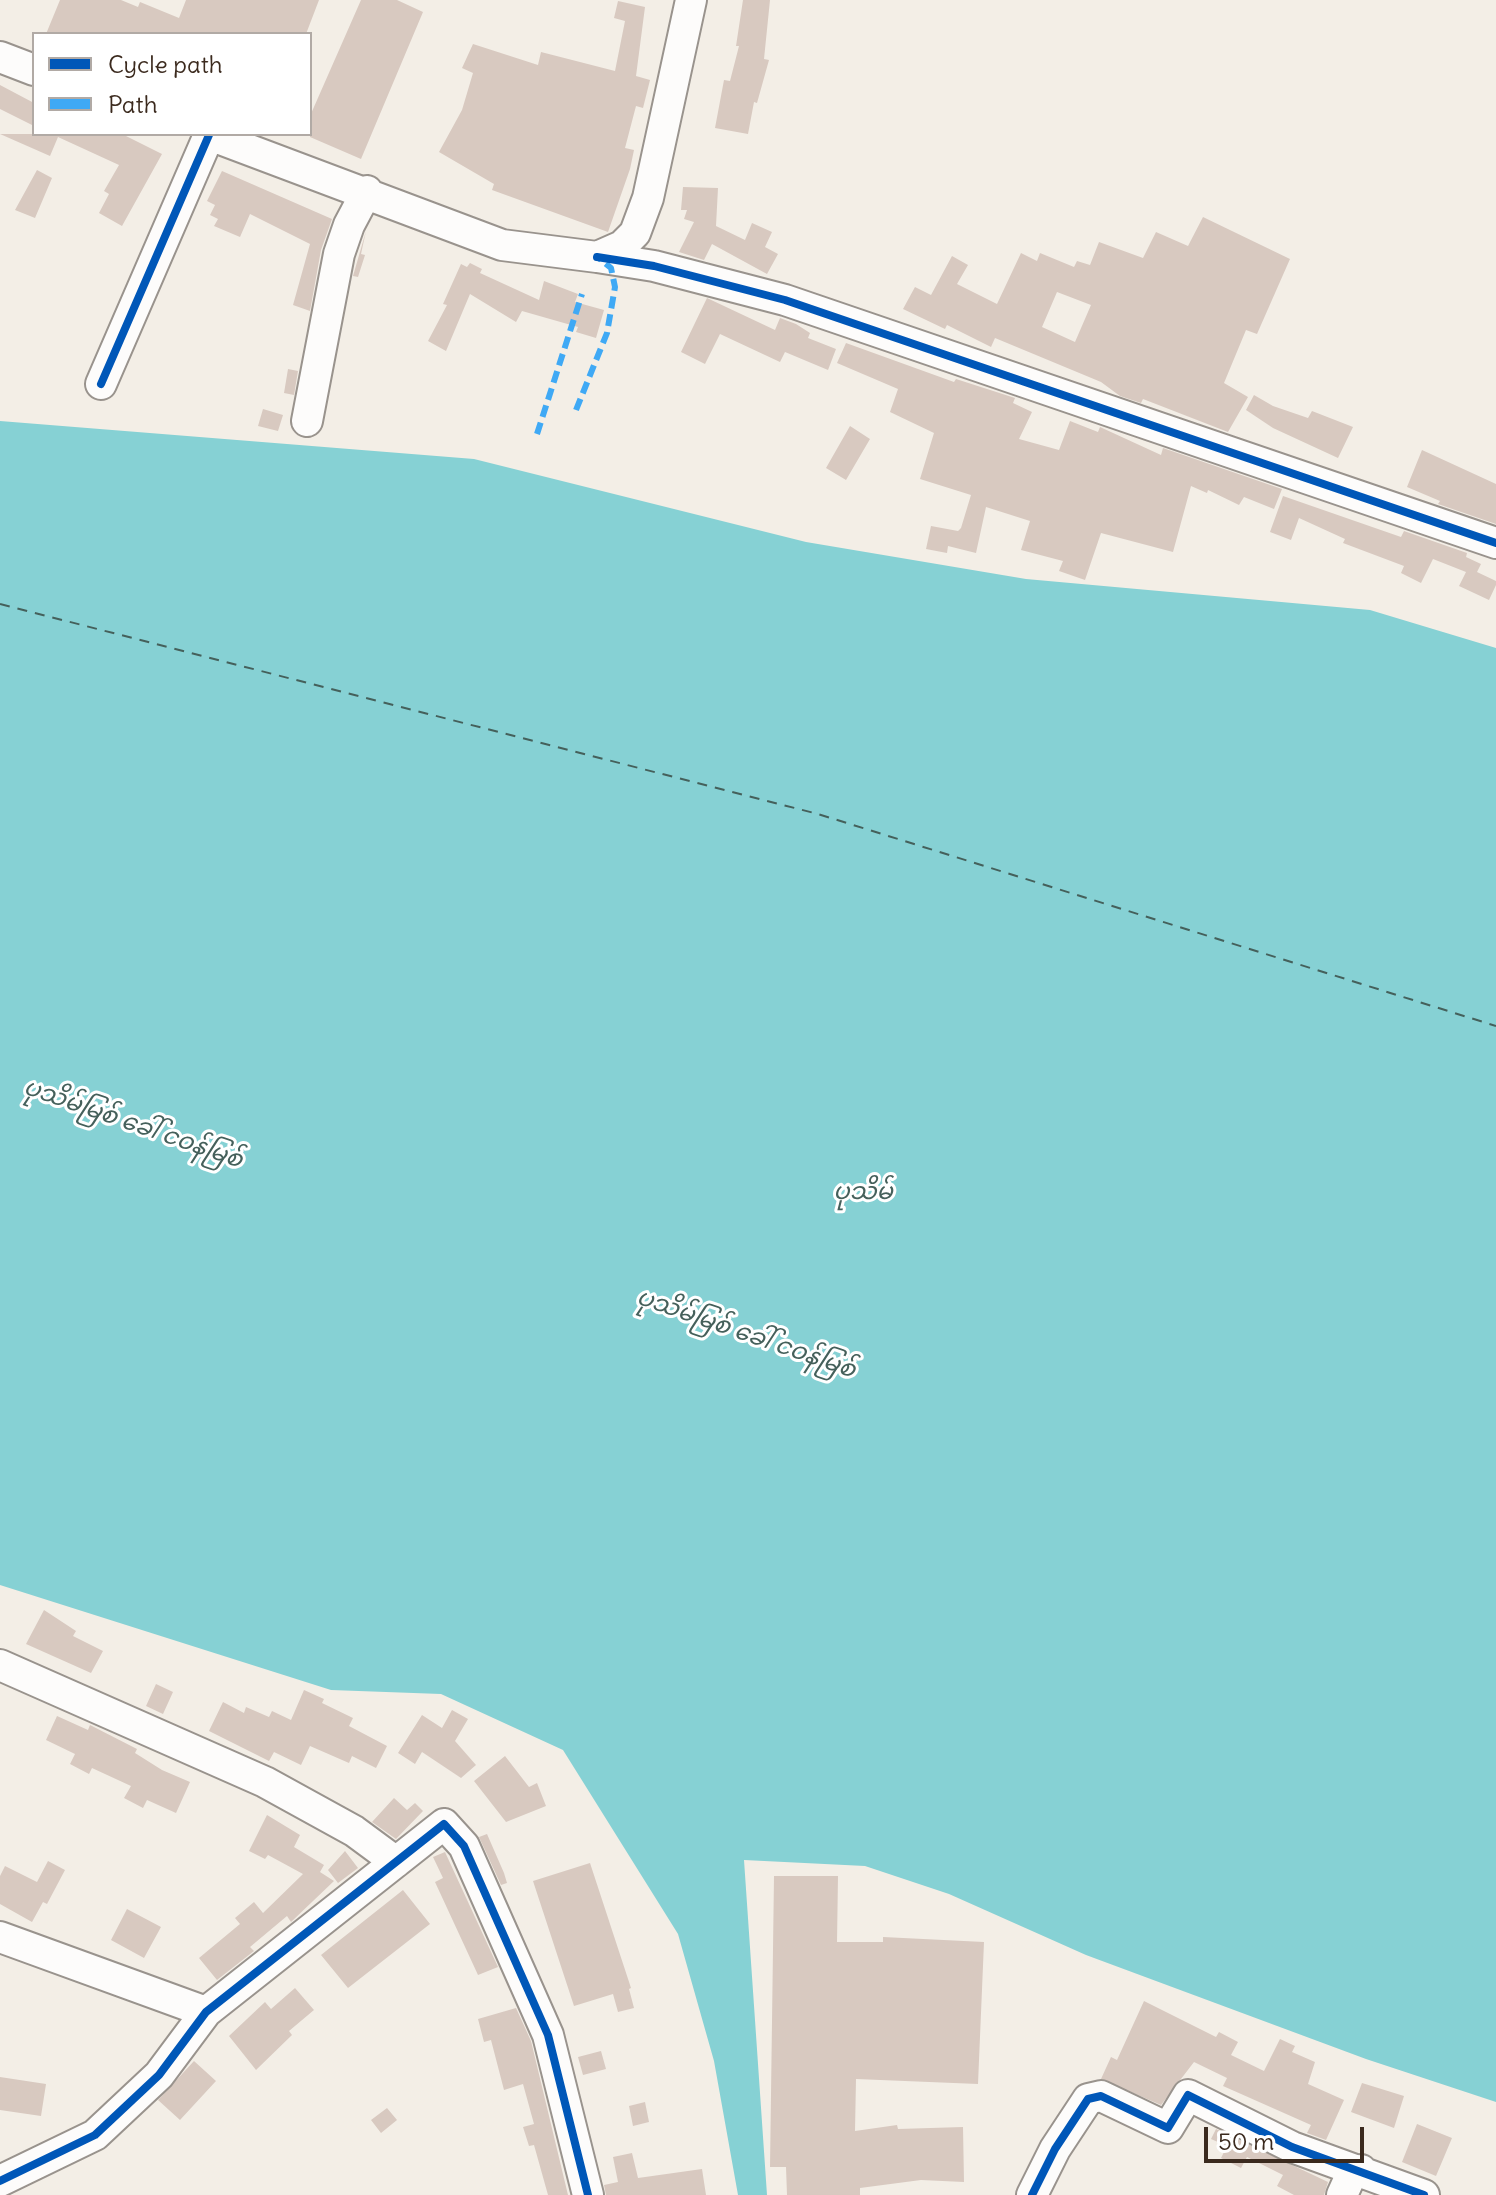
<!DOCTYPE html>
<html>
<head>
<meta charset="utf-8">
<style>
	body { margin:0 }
	#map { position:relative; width:1496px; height:2195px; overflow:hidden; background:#f3eee6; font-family:Delius,sans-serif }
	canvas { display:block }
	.legend { position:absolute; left:32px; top:32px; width:280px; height:104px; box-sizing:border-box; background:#fff; border:2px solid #b1aaa5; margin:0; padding:10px 14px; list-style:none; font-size:24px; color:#3b2a1e }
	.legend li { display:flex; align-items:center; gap:16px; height:40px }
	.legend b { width:40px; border:2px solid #b1aaa5 }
	.scale { position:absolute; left:1204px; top:2127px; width:160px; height:36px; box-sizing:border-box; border:4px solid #3b2a1e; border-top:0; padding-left:10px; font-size:24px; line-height:28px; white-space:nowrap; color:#3b2a1e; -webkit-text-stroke:6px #fff; paint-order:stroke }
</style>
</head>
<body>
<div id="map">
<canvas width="1496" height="2195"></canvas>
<ul class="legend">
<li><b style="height:10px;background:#0057b8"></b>Cycle path</li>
<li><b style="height:10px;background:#3fa9f5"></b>Path</li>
</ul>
<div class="scale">50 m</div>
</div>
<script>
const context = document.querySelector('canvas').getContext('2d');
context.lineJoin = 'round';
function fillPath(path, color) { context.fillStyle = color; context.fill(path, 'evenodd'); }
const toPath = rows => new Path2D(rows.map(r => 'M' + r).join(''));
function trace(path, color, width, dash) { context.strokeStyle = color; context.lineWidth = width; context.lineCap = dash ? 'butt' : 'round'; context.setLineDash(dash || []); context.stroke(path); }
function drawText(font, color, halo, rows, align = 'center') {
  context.font = font + ' Delius,"Noto Sans Myanmar",sans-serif'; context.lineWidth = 6; context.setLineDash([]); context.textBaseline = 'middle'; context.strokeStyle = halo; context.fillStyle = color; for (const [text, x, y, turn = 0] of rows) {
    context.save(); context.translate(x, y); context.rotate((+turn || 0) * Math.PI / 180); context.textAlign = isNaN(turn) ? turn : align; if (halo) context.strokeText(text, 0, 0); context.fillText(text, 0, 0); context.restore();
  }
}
const water = toPath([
	[0,421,474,459,806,542,1026,579,1370,610,1496,648,1496,2102,1366,2059,1086,1955,949,1894,865,1866,744,1860,767,2195,738,2195,714,2061,678,1934,563,1750,441,1694,331,1690,0,1585]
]);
const ferry = toPath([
	[0,604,818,814,1496,1026]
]);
const building = toPath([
	[60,0,121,0,138,7,140,2,179,18,186,0,319,0,306,34,46,34],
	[361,0,397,0,423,12,361,159,310,137,310,116],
	[743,0,770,0,764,59,769,60,757,103,754,102,748,134,715,128,724,80,730,81,739,46,736,46],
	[618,1,645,7,636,76,650,80,643,108,636,106,625,148,634,150,630,169,608,232,492,190,494,184,439,152,462,110,473,73,462,68,473,44,538,65,541,52,615,71,625,21,614,18],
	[0,85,34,103,34,126,0,109],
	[0,134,122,134,162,154,122,226,99,213,109,194,104,191,119,165,58,137,50,156],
	[37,170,52,178,35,218,15,210],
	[222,171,332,219,321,250,310,311,293,305,310,244,250,214,240,237,214,226,218,219,210,215,215,205,207,201],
	[683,187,718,188,716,226,745,240,752,223,772,232,765,247,778,254,767,274,712,244,704,260,679,252,694,222,684,219,687,210,681,210],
	[1203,217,1290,259,1257,334,1246,330,1224,383,1248,397,1228,432,1143,399,1141,403,1120,396,1101,382,995,338,991,347,947,325,945,329,903,309,915,287,931,295,952,256,968,265,957,284,997,304,1021,253,1037,261,1040,253,1074,267,1077,261,1090,265,1099,242,1143,258,1156,232,1188,246],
	[1057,292,1091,305,1075,342,1042,327],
	[366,231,361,254,365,255,358,277,353,276],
	[470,263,482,269,480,273,539,300,544,281,578,294,575,302,604,310,596,338,576,332,578,327,522,311,516,322,470,294,446,351,428,341,447,305,443,304,461,264,467,267],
	[707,298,775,330,780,318,796,324,810,333,808,338,836,349,828,370,785,352,780,362,720,334,705,364,681,352],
	[846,343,954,382,956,379,1015,398,1013,403,1032,412,1019,439,1059,450,1070,421,1098,432,1100,427,1161,455,1163,448,1282,489,1274,509,1244,497,1239,505,1208,490,1207,493,1191,486,1173,552,1101,533,1085,580,1059,571,1063,561,1021,550,1030,521,986,507,976,553,948,546,947,553,926,549,931,526,958,531,961,528,971,495,920,479,934,433,890,412,898,389,837,363],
	[288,369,298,371,294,395,284,393],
	[1254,395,1273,406,1308,418,1312,411,1353,427,1338,458,1273,428,1246,410],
	[263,409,283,415,278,431,258,426],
	[850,426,870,439,846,480,826,468],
	[1422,450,1496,484,1496,524,1438,504,1440,501,1407,487],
	[1283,496,1401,537,1404,531,1467,553,1466,557,1481,564,1477,572,1496,581,1496,585,1489,600,1459,586,1466,572,1433,559,1421,583,1401,573,1404,566,1343,543,1345,539,1299,518,1291,540,1270,532],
	[44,1610,76,1631,73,1636,103,1651,91,1673,26,1644],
	[156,1684,173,1692,163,1714,146,1706],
	[304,1690,324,1699,322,1703,353,1718,349,1726,387,1746,376,1768,352,1756,349,1763,310,1746,301,1765,274,1752,269,1761,209,1731,223,1702,244,1713,246,1707,269,1717,272,1711,291,1720],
	[452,1710,468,1719,455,1741,476,1765,461,1778,422,1752,415,1764,398,1753,422,1715,442,1728],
	[57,1716,88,1730,90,1725,137,1749,135,1753,162,1770,190,1782,176,1813,147,1800,143,1808,124,1798,131,1786,92,1768,89,1774,70,1764,75,1754,46,1740],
	[505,1756,529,1787,537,1783,546,1806,506,1822,474,1781],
	[394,1798,407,1810,415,1803,423,1811,396,1839,372,1822],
	[267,1815,300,1835,294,1847,324,1865,320,1872,334,1881,291,1922,287,1916,250,1947,254,1951,217,1980,199,1958,240,1924,235,1918,254,1902,263,1913,303,1874,268,1855,265,1859,249,1851],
	[487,1834,504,1873,507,1883,501,1885,479,1837],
	[345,1851,358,1868,338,1883,328,1870],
	[445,1852,498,1967,478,1975,435,1882,443,1878,433,1857],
	[48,1861,65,1870,47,1904,43,1902,32,1922,0,1904,0,1876,5,1866,37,1882],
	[590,1863,631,1988,629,1989,634,2008,618,2012,613,1994,574,2006,533,1881],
	[774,1876,838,1876,837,1942,883,1942,883,1937,984,1942,978,2084,856,2079,855,2131,897,2125,898,2129,963,2127,964,2182,921,2180,860,2188,860,2195,787,2195,786,2167,770,2167],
	[403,1890,430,1924,348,1988,321,1955],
	[127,1909,161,1927,144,1958,111,1940],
	[295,1988,314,2010,289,2031,292,2035,256,2070,229,2036,265,2002,271,2009],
	[1144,2001,1216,2037,1219,2032,1238,2042,1231,2055,1264,2071,1280,2039,1295,2046,1292,2052,1315,2062,1308,2084,1344,2100,1326,2140,1307,2133,1311,2125,1223,2086,1227,2078,1194,2062,1161,2105,1101,2079,1111,2057,1117,2060],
	[516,2008,531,2041,568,2195,548,2195,534,2145,529,2146,523,2127,534,2124,523,2084,504,2090,491,2040,484,2042,478,2019],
	[601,2051,606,2069,583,2075,578,2057],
	[194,2061,216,2081,180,2120,158,2100],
	[0,2077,46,2084,41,2116,0,2110],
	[1362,2083,1404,2096,1394,2128,1351,2112],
	[645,2102,649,2122,633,2126,629,2106],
	[387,2108,397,2120,381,2133,371,2120],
	[1417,2124,1452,2138,1436,2176,1402,2162],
	[1216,2129,1328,2182,1324,2195,1294,2195,1277,2186,1283,2175,1247,2157,1241,2168,1221,2158,1227,2146,1211,2139],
	[632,2153,638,2178,702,2169,706,2195,606,2195,604,2185,618,2182,613,2157]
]);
const minor = toPath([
	[0,57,34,70],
	[207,134,502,245,597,257,622,246,635,233,648,198,691,0],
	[597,257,654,266,785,300,1496,543],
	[101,384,209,135],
	[307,421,339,254,349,225,367,191],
	[0,1665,265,1782,354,1831,396,1862],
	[0,1937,206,2012],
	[0,2181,95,2135,159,2075,206,2012,444,1824,464,1846,548,2035,588,2195],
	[1032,2195,1055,2149,1088,2099,1101,2096,1168,2128,1188,2095,1292,2147,1424,2195],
	[1342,2195,1352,2173,1361,2170]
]);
const quiet = toPath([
	[576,410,607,333,615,287,611,268,600,259],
	[537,434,582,294]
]);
const cycleway = toPath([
	[597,257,654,266,785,300,1496,543],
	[101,384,209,135],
	[0,2181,95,2135,159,2075,206,2012,444,1824,464,1846,548,2035,588,2195],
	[1032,2195,1055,2149,1088,2099,1101,2096,1168,2128,1188,2095,1292,2147,1424,2195]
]);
const waterNames = [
	["ပုသိမ်မြစ် ခေါ် ငဝန်မြစ်",133,1124,19],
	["ပုသိမ်",863,1192],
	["ပုသိမ်မြစ် ခေါ် ငဝန်မြစ်",746,1334,19]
];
fillPath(water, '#86d1d4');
trace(ferry, '#45605b', 2, [10, 8]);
fillPath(building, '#d8c9c0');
trace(minor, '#99938d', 34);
trace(minor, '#fdfcfb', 30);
trace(quiet, '#3fa9f5', 6, [12, 6]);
trace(cycleway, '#0057b8', 8);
drawText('italic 24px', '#45605b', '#fff', waterNames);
</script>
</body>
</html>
